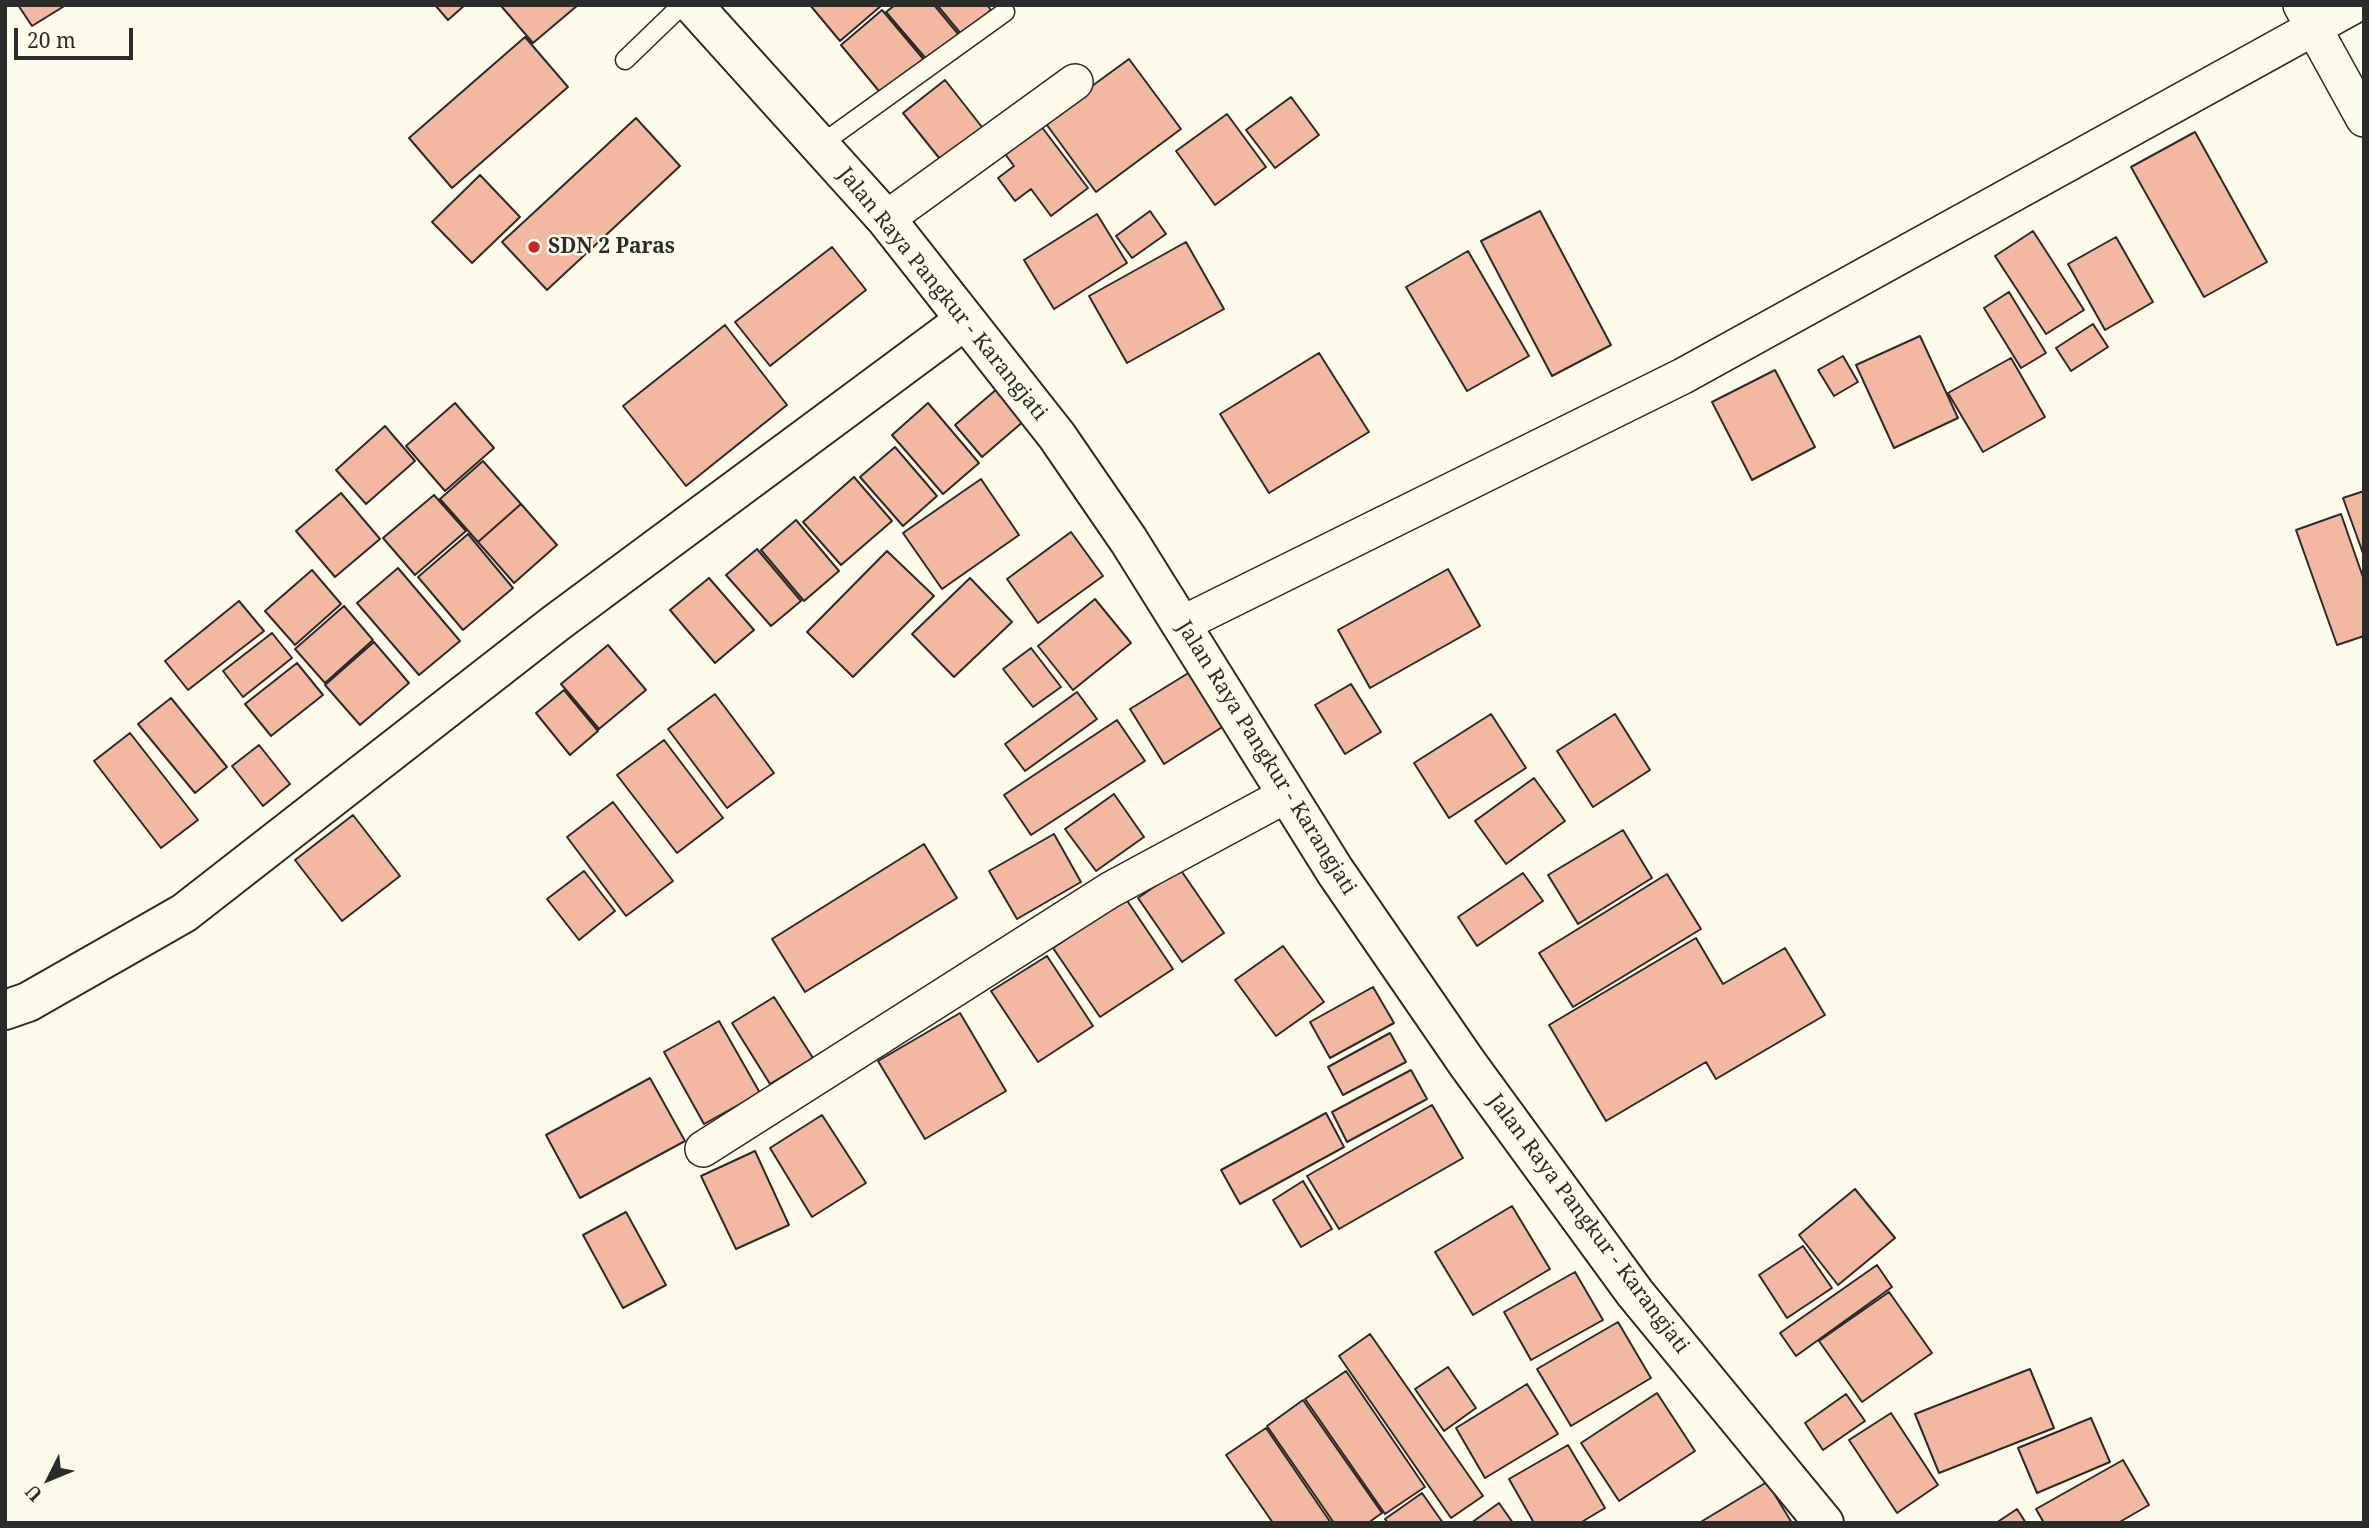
<!DOCTYPE html>
<html>
<head>
<meta charset="utf-8">
<style>
	body { margin:0 }
	#map { position:relative; width:2369px; height:1528px; overflow:hidden; background:#fdfbea; font-family:"Noto Serif",serif }
	canvas { display:block }
	.frame { position:absolute; inset:0; border:7px solid #2b2b2b; pointer-events:none }
	.north { position:absolute; left:14px; top:1444px; width:70px; height:70px; -webkit-text-stroke:5px #fdfbea; paint-order:stroke; rotate:227deg; font-size:19px; font-weight:700; line-height:28px; text-align:center; color:#2b2b2b }
	.north::after { content:''; display:block; margin:auto; width:24px; height:32px; background:#2b2b2b; clip-path:polygon(50% 0,100% 100%,50% 72%,0 100%) }
	.scale { position:absolute; left:14px; top:28px; width:119px; height:32px; box-sizing:border-box; border:4px solid #2b2b2b; border-top:0; padding-left:9px; font-size:21px; line-height:24px; white-space:nowrap; color:#2b2b2b; -webkit-text-stroke:5px #fdfbea; paint-order:stroke }
</style>
</head>
<body>
<div id="map">
<canvas width="2369" height="1528"></canvas>
<div class="frame"></div>
<div class="north">U</div>
<div class="scale">20 m</div>
</div>
<script>
const context = document.querySelector('canvas').getContext('2d');
context.lineJoin = 'round';
function fillPath(path, color) { context.fillStyle = color; context.fill(path, 'evenodd'); }
const toPath = rows => new Path2D(rows.map(r => 'M' + r).join(''));
function trace(path, color, width, dash) { context.strokeStyle = color; context.lineWidth = width; context.lineCap = dash ? 'butt' : 'round'; context.setLineDash(dash || []); context.stroke(path); }
function drawText(font, color, halo, rows, align = 'center') {
  context.font = font + ' "Noto Serif",serif'; context.lineWidth = 5; context.setLineDash([]); context.textBaseline = 'middle'; context.strokeStyle = halo; context.fillStyle = color; for (const [text, x, y, turn = 0] of rows) {
    context.save(); context.translate(x, y); context.rotate((+turn || 0) * Math.PI / 180); context.textAlign = isNaN(turn) ? turn : align; if (halo) context.strokeText(text, 0, 0); context.fillText(text, 0, 0); context.restore();
  }
}
const building = toPath([
	[18,5,66,5,32,26,18,5],
	[435,5,465,5,448,20,435,5],
	[504,5,578,5,533,43,502,7,504,5],
	[810,5,882,5,840,41,810,5],
	[895,5,934,5,959,35,928,61,886,12,895,5],
	[937,5,987,5,991,10,962,35,937,5],
	[882,10,925,61,883,96,841,45,882,10],
	[525,37,568,87,452,188,409,138,525,37],
	[1129,59,1181,129,1096,192,1044,121,1129,59],
	[945,80,989,136,948,169,903,113,945,80],
	[1291,97,1319,135,1275,168,1246,130,1291,97],
	[1227,114,1266,167,1215,205,1176,151,1227,114],
	[636,118,680,166,547,290,502,242,636,118],
	[1041,126,1088,188,1051,216,1031,189,1015,201,998,178,1014,166,1005,154,1041,126],
	[2195,132,2267,262,2204,297,2131,167,2195,132],
	[480,175,520,217,472,263,432,222,480,175],
	[1150,211,1166,234,1132,258,1116,236,1150,211],
	[1540,211,1611,345,1552,376,1481,241,1540,211],
	[1097,214,1127,263,1054,309,1024,260,1097,214],
	[2033,231,2084,310,2046,334,1995,256,2033,231],
	[2116,237,2153,302,2105,330,2068,264,2116,237],
	[1186,242,1224,309,1127,363,1089,296,1186,242],
	[832,247,866,290,770,366,735,322,832,247],
	[1468,251,1529,356,1467,391,1406,287,1468,251],
	[2009,292,2046,353,2021,368,1984,308,2009,292],
	[2093,324,2108,347,2071,371,2056,348,2093,324],
	[725,325,787,405,686,486,623,406,725,325],
	[1920,336,1958,418,1894,448,1856,365,1920,336],
	[1319,353,1369,432,1269,493,1220,414,1319,353],
	[1843,356,1858,382,1834,396,1818,370,1843,356],
	[2011,358,2045,417,1983,452,1948,393,2011,358],
	[1775,370,1815,447,1752,480,1712,402,1775,370],
	[1005,382,1032,414,982,457,955,425,1005,382],
	[455,403,494,448,445,491,406,446,455,403],
	[928,403,979,463,943,494,892,435,928,403],
	[385,426,415,461,366,504,336,470,385,426],
	[895,447,937,496,903,526,860,477,895,447],
	[483,461,521,504,478,542,440,499,483,461],
	[854,477,892,521,841,565,803,522,854,477],
	[981,479,1019,535,942,589,903,533,981,479],
	[2364,491,2364,556,2343,498,2364,491],
	[341,493,380,539,335,577,296,531,341,493],
	[434,495,466,531,415,575,383,538,434,495],
	[521,504,557,545,514,583,478,542,521,504],
	[2341,514,2364,580,2364,636,2337,645,2296,530,2341,514],
	[796,520,839,571,804,601,761,550,796,520],
	[1071,532,1103,576,1038,623,1007,579,1071,532],
	[468,534,513,588,463,630,418,577,468,534],
	[757,549,801,601,771,626,726,575,757,549],
	[887,551,934,596,853,677,807,632,887,551],
	[398,568,460,641,419,675,357,603,398,568],
	[1448,569,1480,626,1370,688,1338,630,1448,569],
	[312,570,341,604,295,645,265,611,312,570],
	[709,578,754,630,715,663,670,610,709,578],
	[970,578,1012,622,954,677,912,634,970,578],
	[1095,599,1131,643,1073,690,1038,646,1095,599],
	[239,601,264,631,188,690,165,661,239,601],
	[344,606,373,640,325,683,295,649,344,606],
	[272,633,292,658,243,697,223,671,272,633],
	[374,642,409,683,360,725,325,685,374,642],
	[608,645,646,690,599,729,561,684,608,645],
	[1031,648,1061,687,1033,707,1003,669,1031,648],
	[297,663,323,695,271,736,245,704,297,663],
	[1190,672,1224,726,1164,764,1130,709,1190,672],
	[1351,684,1381,732,1345,754,1315,705,1351,684],
	[564,690,598,731,570,755,536,713,564,690],
	[1077,692,1097,719,1025,771,1005,744,1077,692],
	[715,694,774,773,727,808,668,729,715,694],
	[171,698,227,767,195,793,138,724,171,698],
	[1491,714,1526,768,1449,818,1414,763,1491,714],
	[1615,714,1650,770,1593,807,1557,751,1615,714],
	[1117,720,1145,761,1031,835,1004,795,1117,720],
	[130,733,198,820,161,848,94,761,130,733],
	[664,740,723,818,677,853,617,775,664,740],
	[259,745,290,784,263,806,232,766,259,745],
	[1534,778,1565,821,1506,864,1475,821,1534,778],
	[1114,794,1144,837,1096,871,1065,829,1114,794],
	[613,802,673,881,626,916,567,837,613,802],
	[353,815,400,876,342,921,295,860,353,815],
	[1623,830,1652,878,1578,924,1548,875,1623,830],
	[1054,834,1081,882,1017,919,989,871,1054,834],
	[924,844,957,898,805,992,772,939,924,844],
	[1180,869,1224,933,1182,962,1138,898,1180,869],
	[584,871,615,911,579,940,547,899,584,871],
	[1523,873,1543,901,1477,946,1458,917,1523,873],
	[1667,874,1701,929,1573,1007,1539,953,1667,874],
	[1126,899,1173,969,1100,1017,1053,948,1126,899],
	[1696,938,1723,984,1785,948,1825,1015,1716,1079,1706,1062,1606,1121,1549,1025,1696,938],
	[1283,946,1324,1002,1276,1036,1235,980,1283,946],
	[1047,956,1093,1026,1038,1062,991,991,1047,956],
	[1373,987,1394,1023,1330,1058,1310,1022,1373,987],
	[774,997,813,1058,770,1084,732,1023,774,997],
	[960,1013,1006,1091,925,1139,878,1061,960,1013],
	[719,1021,760,1093,704,1124,664,1052,719,1021],
	[1390,1033,1406,1062,1343,1095,1328,1067,1390,1033],
	[1411,1070,1427,1099,1347,1142,1332,1112,1411,1070],
	[650,1078,685,1141,580,1198,546,1135,650,1078],
	[1432,1105,1463,1158,1339,1229,1307,1176,1432,1105],
	[1326,1113,1344,1147,1240,1204,1221,1170,1326,1113],
	[822,1115,866,1183,812,1217,770,1148,822,1115],
	[755,1151,789,1225,736,1249,701,1176,755,1151],
	[1303,1181,1332,1229,1301,1247,1273,1200,1303,1181],
	[1855,1189,1895,1238,1838,1285,1799,1235,1855,1189],
	[1512,1206,1550,1269,1473,1315,1435,1252,1512,1206],
	[626,1212,666,1285,623,1308,583,1235,626,1212],
	[1803,1246,1832,1288,1787,1318,1759,1275,1803,1246],
	[1877,1265,1892,1287,1796,1356,1780,1333,1877,1265],
	[1575,1272,1603,1320,1531,1360,1504,1312,1575,1272],
	[1889,1292,1932,1353,1862,1402,1819,1341,1889,1292],
	[1618,1322,1651,1378,1571,1426,1537,1369,1618,1322],
	[1370,1334,1483,1496,1451,1518,1339,1356,1370,1334],
	[1448,1367,1476,1408,1444,1431,1415,1389,1448,1367],
	[2030,1369,2054,1428,1939,1473,1915,1414,2030,1369],
	[1346,1371,1425,1487,1385,1514,1305,1399,1346,1371],
	[1527,1384,1558,1434,1485,1478,1456,1428,1527,1384],
	[1657,1393,1695,1451,1619,1501,1581,1443,1657,1393],
	[1846,1394,1865,1421,1823,1450,1805,1423,1846,1394],
	[1303,1400,1382,1513,1368,1523,1334,1523,1267,1426,1303,1400],
	[1891,1413,1938,1485,1897,1513,1849,1440,1891,1413],
	[2091,1418,2110,1462,2037,1493,2018,1448,2091,1418],
	[1266,1428,1331,1523,1273,1523,1226,1455,1266,1428],
	[1568,1445,1605,1508,1580,1523,1534,1523,1509,1479,1568,1445],
	[2123,1460,2149,1505,2118,1523,2044,1523,2036,1509,2123,1460],
	[1767,1482,1792,1523,1699,1523,1767,1482],
	[1422,1493,1443,1523,1388,1523,1385,1519,1422,1493],
	[1499,1503,1513,1523,1471,1523,1499,1503],
	[2017,1509,2026,1523,1996,1523,2017,1509]
]);
const service = toPath([
	[625,60,682,5],
	[820,145,1005,12]
]);
const minor = toPath([
	[2301,5,2364,119],
	[886,219,1075,82],
	[1182,624,1683,376,2355,5],
	[703,1149,1110,890,1288,794]
]);
const tertiary = toPath([
	[5,1010,28,1002,184,913,556,623,965,320]
]);
const secondary = toPath([
	[693,5,886,219,1057,436,1129,541,1335,871,1467,1063,1635,1293,1824,1523]
]);
const markers = [
	[534,247,7,"#c62828"]
];
const poiNames = [
	["SDN 2 Paras",548,247]
];
const streetNames = [
	["Jalan Raya Pangkur - Karangjati",942,294,51],
	["Jalan Raya Pangkur - Karangjati",1266,758,58],
	["Jalan Raya Pangkur - Karangjati",1588,1224,53]
];
fillPath(building, '#f2b8a0');
trace(building, '#2b2b2b', 2);
trace(service, '#2b2b2b', 21);
trace(minor, '#2b2b2b', 38);
trace(tertiary, '#2b2b2b', 42);
trace(secondary, '#2b2b2b', 42);
trace(service, '#fdfbea', 18);
trace(minor, '#fdfbea', 35);
trace(tertiary, '#fdfbea', 38);
trace(secondary, '#fdfbea', 38);
for (const [x, y, r, color] of markers) { const dot = new Path2D(); dot.arc(x, y, r, 0, 2 * Math.PI); context.fillStyle = color; context.fill(dot); trace(dot, '#fdfbea', 2.5); }
drawText('bold 21px', '#2b2b2b', '#fdfbea', poiNames, 'left');
drawText('21px', '#2b2b2b', '#fdfbea', streetNames);
</script>
</body>
</html>
